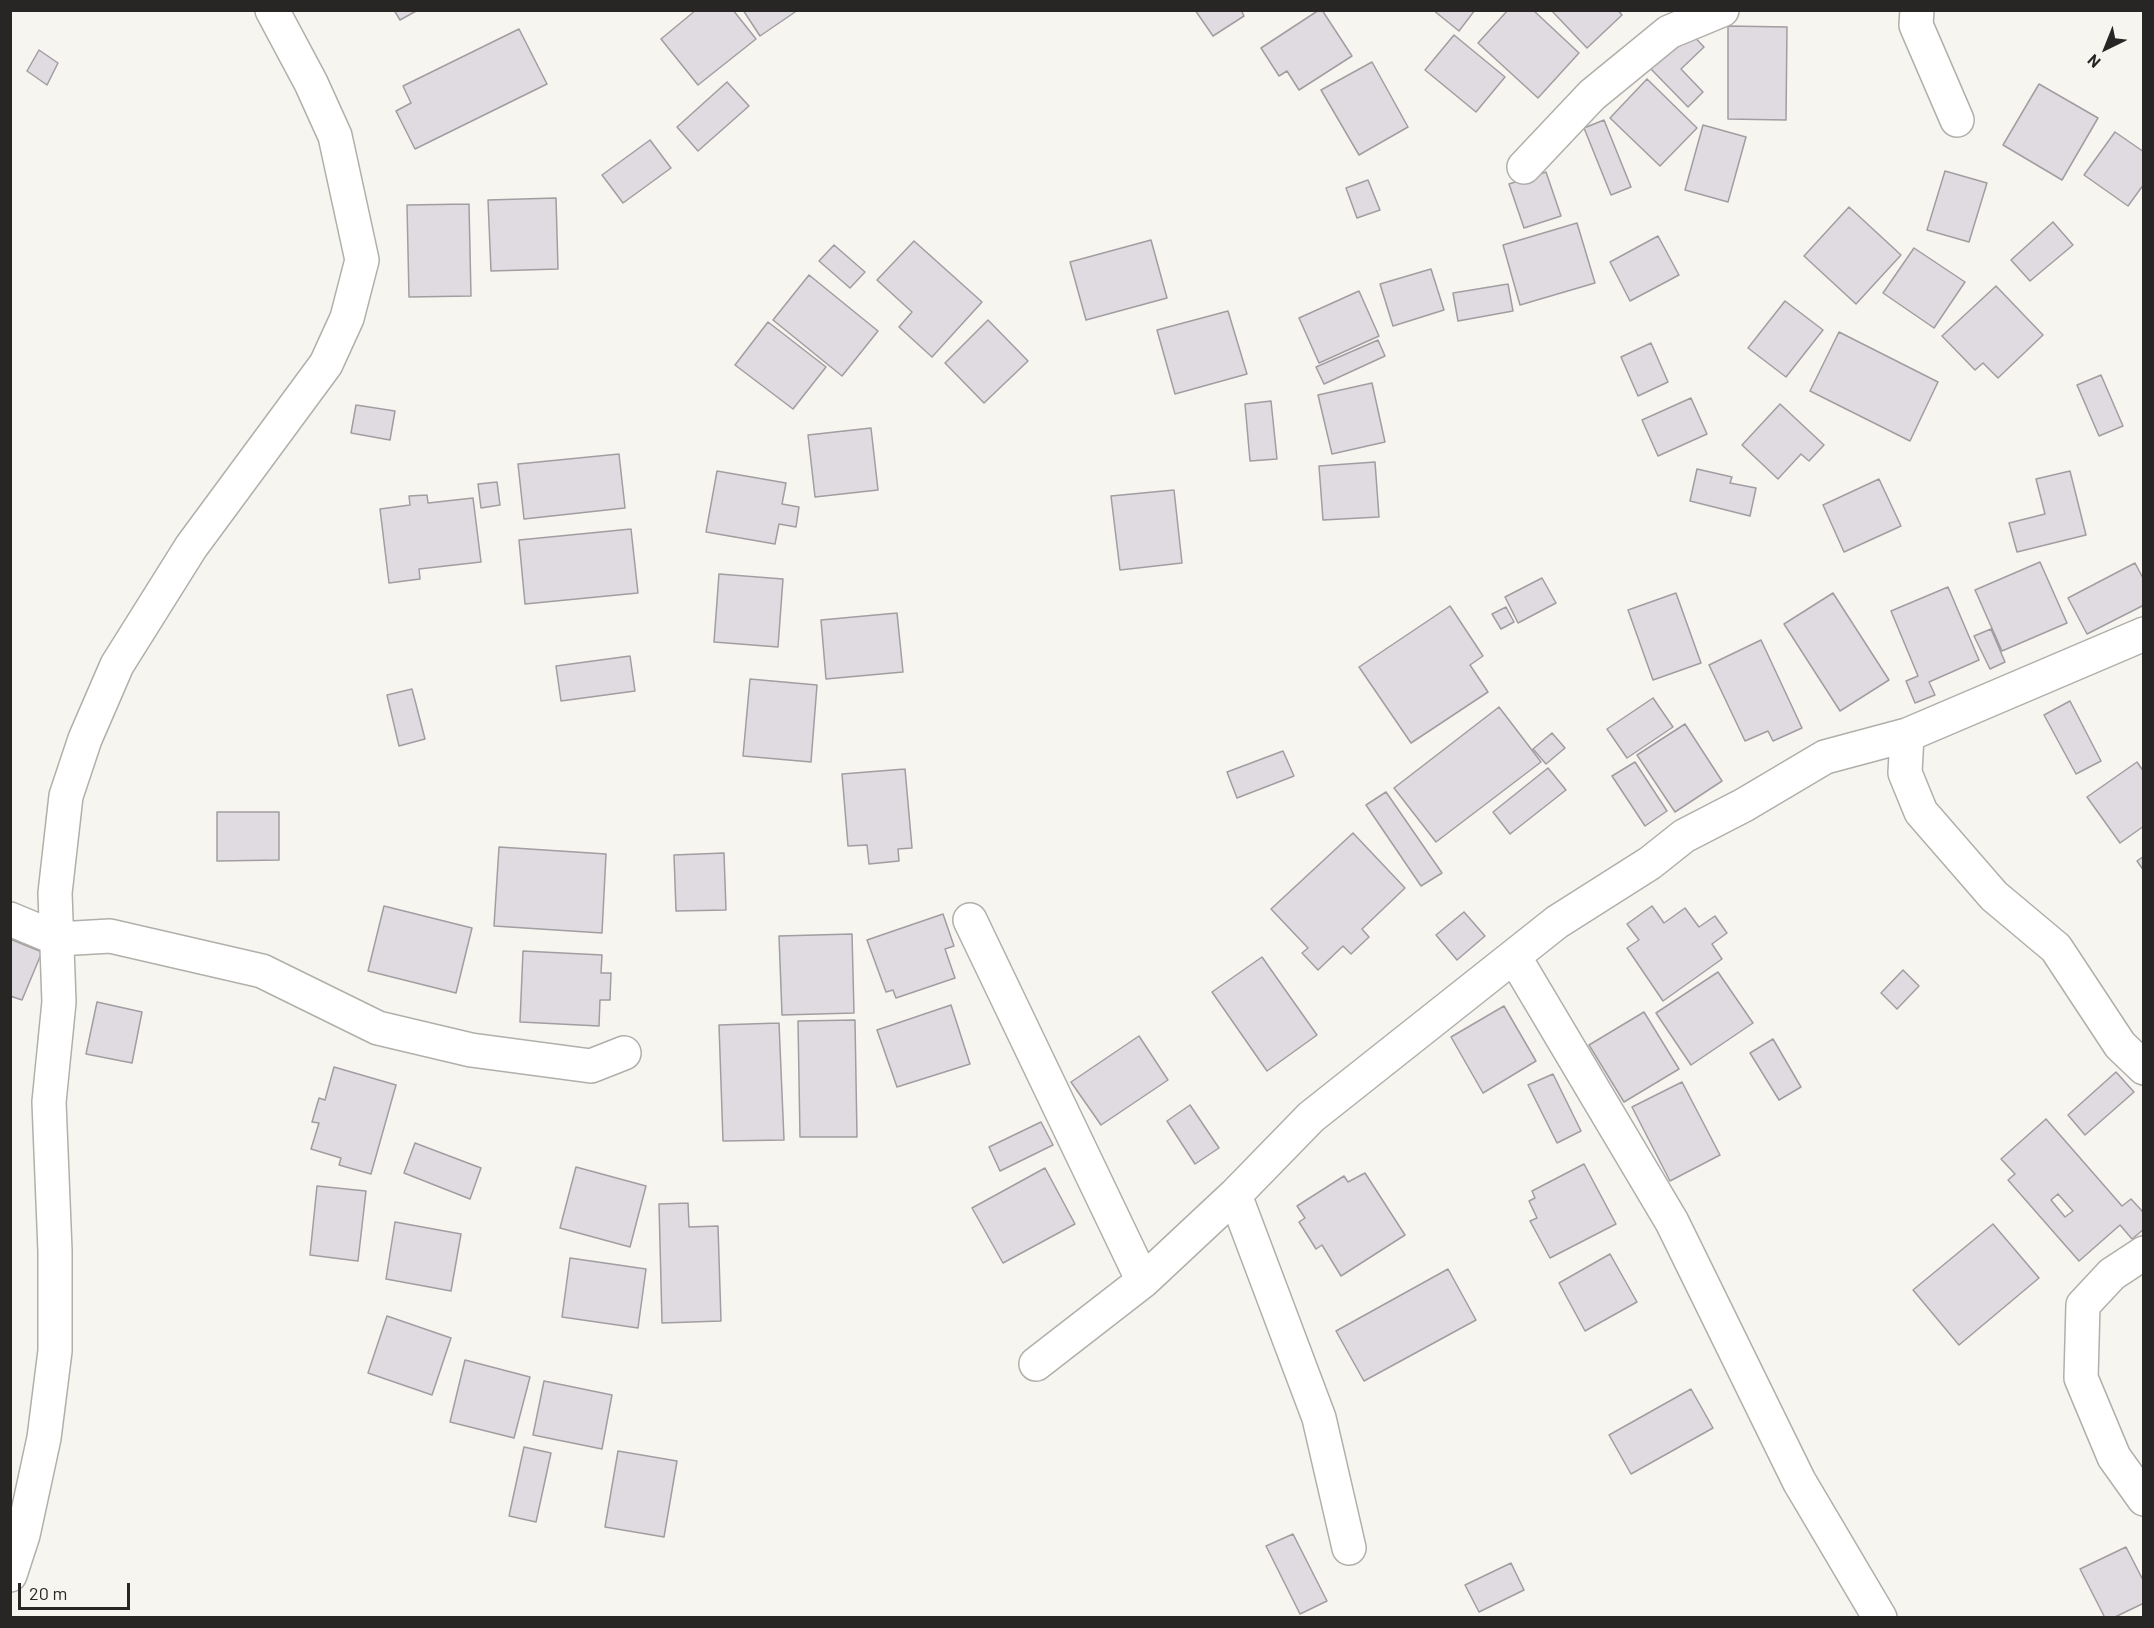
<!DOCTYPE html>
<html>
<head>
<meta charset="utf-8">
<style>
	body { margin:0 }
	#map { position:relative; width:2154px; height:1628px; overflow:hidden; background:#f7f5f0; font-family:Barlow,sans-serif }
	canvas { display:block }
	.frame { position:absolute; inset:0; border:12px solid #272624; pointer-events:none }
	.north { position:absolute; left:2076px; top:18px; width:60px; height:60px; -webkit-text-stroke:4px #f7f5f0; paint-order:stroke; rotate:223deg; font-size:16px; font-weight:700; line-height:24px; text-align:center; color:#272624 }
	.north::after { content:''; display:block; margin:auto; width:21px; height:27px; background:#272624; clip-path:polygon(50% 0,100% 100%,50% 72%,0 100%) }
	.scale { position:absolute; left:18px; top:1583px; width:112px; height:27px; box-sizing:border-box; border:3px solid #272624; border-top:0; padding-left:8px; font-size:18px; line-height:21px; white-space:nowrap; color:#272624; -webkit-text-stroke:4px #f7f5f0; paint-order:stroke }
</style>
</head>
<body>
<div id="map">
<canvas width="2154" height="1628"></canvas>
<div class="frame"></div>
<div class="north">N</div>
<div class="scale">20 m</div>
</div>
<script>
const context = document.querySelector('canvas').getContext('2d');
context.lineJoin = 'round';
function fillPath(path, color) { context.fillStyle = color; context.fill(path, 'evenodd'); }
const toPath = rows => new Path2D(rows.map(r => 'M' + r).join(''));
function trace(path, color, width, dash) { context.strokeStyle = color; context.lineWidth = width; context.lineCap = dash ? 'butt' : 'round'; context.setLineDash(dash || []); context.stroke(path); }
const building = toPath([
	[394,10,418,10,400,20,394,10],
	[696,10,733,10,756,39,698,85,661,39,696,10],
	[743,10,798,10,760,36,743,10],
	[1195,10,1241,10,1244,16,1213,36,1195,10],
	[1319,10,1322,10,1352,56,1299,90,1287,71,1279,76,1261,48,1319,10],
	[1433,10,1475,10,1459,31,1433,10],
	[1508,10,1533,10,1579,53,1538,98,1478,43,1508,10],
	[1551,10,1618,10,1622,15,1587,48,1551,10],
	[1728,26,1787,27,1786,120,1728,119,1728,26],
	[519,29,547,84,415,149,396,111,411,103,403,86,519,29],
	[1687,29,1704,47,1681,69,1703,92,1688,107,1649,67,1687,29],
	[1454,35,1505,77,1476,112,1425,70,1454,35],
	[39,50,58,63,47,85,27,71,39,50],
	[1372,62,1408,127,1359,155,1321,90,1372,62],
	[1647,79,1697,128,1660,166,1610,118,1647,79],
	[727,82,749,106,698,151,677,127,727,82],
	[2039,84,2098,118,2062,180,2003,145,2039,84],
	[1604,120,1631,187,1611,195,1584,128,1604,120],
	[1703,125,1746,137,1728,202,1685,190,1703,125],
	[2115,132,2144,152,2144,184,2128,206,2084,175,2115,132],
	[650,140,671,168,623,203,602,175,650,140],
	[1945,171,1987,183,1969,242,1927,230,1945,171],
	[1546,172,1561,216,1524,228,1509,184,1546,172],
	[1368,180,1380,210,1357,218,1346,188,1368,180],
	[556,198,558,269,491,271,488,200,556,198],
	[469,204,471,296,409,297,407,205,469,204],
	[1849,207,1901,255,1856,304,1804,256,1849,207],
	[2053,222,2073,245,2030,281,2011,260,2053,222],
	[1577,223,1595,283,1520,305,1503,245,1577,223],
	[1658,236,1679,275,1630,301,1610,262,1658,236],
	[1151,240,1167,298,1086,320,1070,262,1151,240],
	[914,241,982,302,932,357,899,327,912,312,877,280,914,241],
	[834,245,865,272,850,288,819,261,834,245],
	[1914,248,1965,282,1934,328,1883,293,1914,248],
	[1431,269,1444,310,1393,326,1380,284,1431,269],
	[809,275,878,331,842,376,773,320,809,275],
	[1508,284,1513,311,1458,321,1453,293,1508,284],
	[1996,286,2043,335,1998,378,1983,363,1975,370,1942,336,1996,286],
	[1359,291,1379,336,1319,363,1299,318,1359,291],
	[1785,301,1823,330,1786,377,1748,348,1785,301],
	[1228,311,1247,374,1175,394,1157,330,1228,311],
	[988,320,1028,361,984,403,945,363,988,320],
	[768,322,826,367,793,409,735,365,768,322],
	[1839,332,1938,382,1910,441,1810,391,1839,332],
	[1378,340,1385,356,1324,384,1316,367,1378,340],
	[1651,343,1668,382,1638,396,1621,357,1651,343],
	[2101,375,2123,426,2099,436,2077,385,2101,375],
	[1372,383,1385,442,1332,454,1318,395,1372,383],
	[1691,398,1707,434,1658,456,1642,420,1691,398],
	[1271,401,1277,459,1250,461,1245,404,1271,401],
	[1780,404,1824,445,1809,461,1801,454,1778,479,1742,445,1780,404],
	[356,405,395,411,390,440,351,433,356,405],
	[871,428,878,490,815,497,808,435,871,428],
	[619,454,625,508,524,519,518,464,619,454],
	[1375,462,1379,517,1323,520,1319,466,1375,462],
	[1697,469,1732,477,1730,483,1756,488,1750,516,1690,501,1697,469],
	[717,471,786,483,782,504,799,507,796,527,779,524,775,544,706,532,717,471],
	[2070,471,2086,535,2017,552,2009,523,2045,514,2036,479,2070,471],
	[1879,479,1901,526,1844,552,1823,505,1879,479],
	[497,482,500,505,481,508,478,484,497,482],
	[1174,490,1182,563,1120,570,1111,496,1174,490],
	[427,495,428,503,473,498,481,562,419,569,420,579,389,583,380,509,410,505,409,496,427,495],
	[631,529,638,593,525,604,519,540,631,529],
	[2040,562,2067,623,2002,651,1975,590,2040,562],
	[2135,563,2144,580,2144,605,2087,634,2068,598,2135,563],
	[719,574,783,579,778,647,714,642,719,574],
	[1542,578,1556,603,1518,623,1505,597,1542,578],
	[1948,587,1979,660,1929,682,1935,695,1915,703,1906,681,1918,676,1891,611,1948,587],
	[1676,593,1701,663,1653,680,1628,610,1676,593],
	[1833,593,1889,680,1840,711,1784,624,1833,593],
	[1450,606,1483,656,1470,665,1488,692,1411,743,1359,667,1450,606],
	[1506,607,1514,622,1501,629,1492,614,1506,607],
	[897,613,903,672,826,679,821,620,897,613],
	[1991,629,2005,662,1990,669,1974,636,1991,629],
	[1761,640,1802,728,1773,741,1768,731,1745,741,1709,665,1761,640],
	[630,656,635,691,561,701,556,666,630,656],
	[750,679,817,685,811,762,743,756,750,679],
	[412,689,425,739,399,746,387,695,412,689],
	[1653,698,1673,727,1627,758,1607,729,1653,698],
	[2070,701,2101,761,2076,774,2044,715,2070,701],
	[1499,707,1541,762,1436,842,1394,788,1499,707],
	[1685,724,1722,781,1675,812,1637,755,1685,724],
	[1552,733,1565,748,1546,764,1533,749,1552,733],
	[1283,751,1294,776,1237,798,1227,772,1283,751],
	[1635,762,1667,811,1645,826,1612,776,1635,762],
	[2137,762,2144,772,2144,826,2120,843,2087,797,2137,762],
	[1548,768,1566,790,1510,834,1493,812,1548,768],
	[905,769,912,848,898,849,899,861,869,864,867,845,848,846,842,774,905,769],
	[1386,792,1442,873,1421,886,1366,805,1386,792],
	[217,812,279,812,279,860,217,861,217,812],
	[1353,833,1405,888,1362,929,1369,937,1351,954,1343,946,1318,970,1302,953,1308,948,1271,909,1353,833],
	[499,847,606,854,602,933,494,926,499,847],
	[724,853,726,910,676,911,674,855,724,853],
	[2144,856,2144,871,2137,861,2144,856],
	[384,906,472,928,456,993,368,971,384,906],
	[1652,906,1664,923,1685,908,1699,927,1715,916,1727,933,1712,944,1722,959,1663,1001,1627,948,1639,940,1627,924,1652,906],
	[1464,912,1485,936,1457,960,1436,935,1464,912],
	[943,914,954,946,945,949,955,978,896,998,893,990,886,992,867,940,943,914],
	[852,934,854,1013,782,1015,779,936,852,934],
	[10,939,42,952,22,1000,10,996,10,939],
	[523,951,602,955,601,973,611,973,610,1000,600,1000,599,1026,520,1022,523,951],
	[1262,957,1317,1035,1267,1071,1212,992,1262,957],
	[1903,970,1919,986,1897,1009,1881,993,1903,970],
	[1718,972,1753,1023,1691,1065,1656,1013,1718,972],
	[97,1002,142,1012,132,1063,86,1054,97,1002],
	[951,1005,970,1064,897,1087,877,1030,951,1005],
	[1504,1006,1536,1061,1483,1093,1451,1037,1504,1006],
	[1644,1012,1679,1069,1624,1102,1589,1045,1644,1012],
	[855,1020,857,1137,800,1137,798,1021,855,1020],
	[779,1023,784,1140,723,1141,719,1025,779,1023],
	[1139,1036,1168,1080,1101,1125,1071,1082,1139,1036],
	[1773,1039,1801,1087,1779,1100,1750,1053,1773,1039],
	[334,1067,396,1085,371,1174,339,1165,341,1158,311,1149,319,1123,312,1122,319,1098,325,1100,334,1067],
	[2116,1072,2134,1092,2085,1135,2068,1115,2116,1072],
	[1553,1074,1581,1131,1557,1143,1528,1085,1553,1074],
	[1682,1082,1720,1155,1670,1181,1632,1107,1682,1082],
	[1190,1105,1219,1148,1195,1164,1167,1121,1190,1105],
	[2046,1119,2122,1206,2131,1199,2144,1213,2144,1229,2132,1239,2120,1225,2079,1261,2008,1180,2015,1174,2001,1159,2046,1119],
	[2058,1194,2073,1211,2065,1217,2051,1200,2058,1194],
	[1041,1122,1053,1145,1000,1171,989,1147,1041,1122],
	[415,1143,481,1168,470,1199,404,1173,415,1143],
	[1584,1164,1616,1224,1550,1258,1530,1221,1537,1218,1529,1201,1535,1198,1532,1191,1584,1164],
	[576,1167,646,1186,630,1247,560,1228,576,1167],
	[1045,1168,1075,1224,1003,1263,972,1208,1045,1168],
	[1365,1173,1405,1235,1341,1276,1322,1245,1316,1249,1299,1222,1305,1218,1297,1206,1344,1176,1348,1182,1365,1173],
	[317,1186,366,1191,358,1261,310,1255,317,1186],
	[688,1203,689,1227,718,1226,721,1321,662,1323,659,1204,688,1203],
	[395,1222,461,1234,451,1291,386,1279,395,1222],
	[1993,1224,2039,1278,1959,1345,1913,1290,1993,1224],
	[1610,1254,1637,1302,1585,1331,1559,1283,1610,1254],
	[570,1258,646,1269,638,1328,562,1317,570,1258],
	[1448,1269,1476,1320,1364,1381,1336,1331,1448,1269],
	[387,1316,451,1338,432,1395,368,1373,387,1316],
	[465,1360,530,1377,514,1438,450,1422,465,1360],
	[544,1381,612,1395,602,1449,533,1435,544,1381],
	[1691,1389,1713,1428,1631,1474,1609,1435,1691,1389],
	[524,1447,551,1453,536,1522,509,1516,524,1447],
	[618,1451,677,1461,664,1537,605,1527,618,1451],
	[1293,1534,1327,1601,1300,1614,1266,1546,1293,1534],
	[2126,1547,2144,1582,2144,1603,2113,1618,2105,1618,2080,1569,2126,1547],
	[1511,1563,1524,1590,1479,1612,1465,1585,1511,1563]
]);
const street = toPath([
	[1917,10,1916,25,1957,120],
	[1524,167,1592,95,1669,32,1722,10],
	[1907,735,1905,773,1921,812,1994,896,2056,948,2120,1045,2144,1068],
	[10,919,58,939,110,936,262,971,378,1028,471,1050,591,1066,624,1053],
	[970,920,1143,1281],
	[1515,958,1672,1222,1799,1481,1880,1618],
	[1235,1195,1319,1418,1349,1548],
	[2144,1253,2112,1274,2083,1305,2081,1378,2114,1457,2144,1499],
	[1036,1364,1143,1281,1235,1195,1311,1117,1557,922,1650,863,1684,836,1744,805,1825,757,1907,735,2144,634],
	[10,1575,23,1535,44,1438,55,1351,55,1251,49,1102,59,1002,55,893,66,796,85,739,117,665,191,547,326,364,347,318,362,260,335,136,311,83,272,10]
]);
fillPath(building, '#e0dbe0');
trace(building, '#a19da1', 1.5);
trace(street, '#b1afaa', 36);
trace(street, '#fff', 33);
</script>
</body>
</html>
